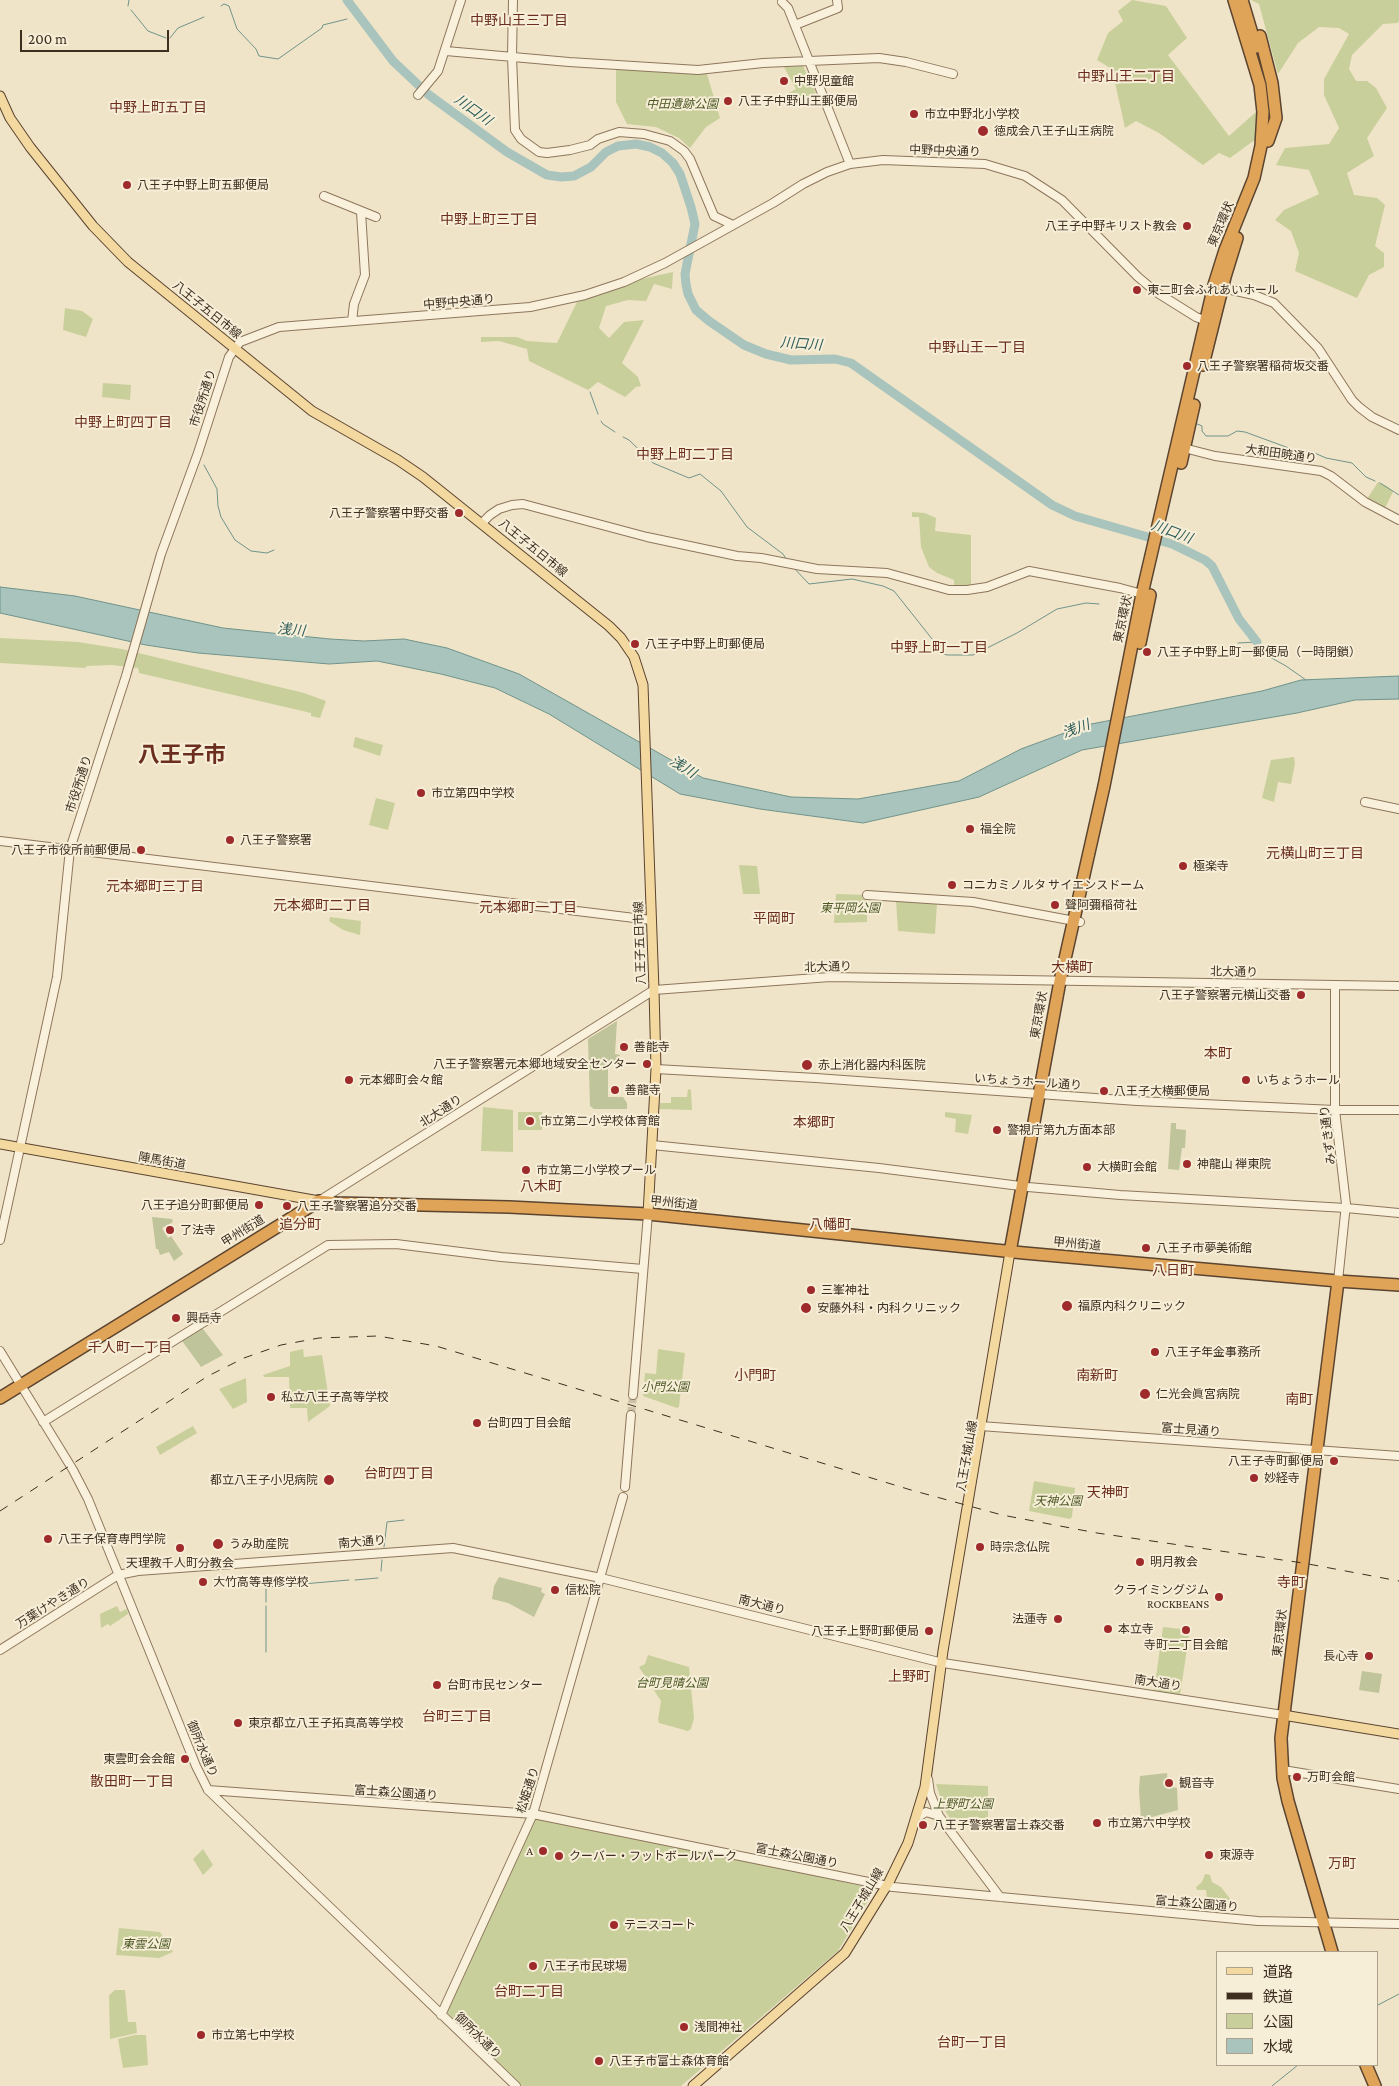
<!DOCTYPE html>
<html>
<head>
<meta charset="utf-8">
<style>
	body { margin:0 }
	#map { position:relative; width:1399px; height:2086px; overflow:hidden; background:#f0e4c8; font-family:"Crimson Pro","Noto Sans JP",serif }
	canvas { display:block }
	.legend { position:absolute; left:1216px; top:1951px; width:162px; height:115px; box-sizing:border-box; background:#f7eed8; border:1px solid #ada18e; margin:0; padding:6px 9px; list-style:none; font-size:15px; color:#3d2e20 }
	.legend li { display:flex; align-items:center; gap:10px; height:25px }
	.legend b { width:25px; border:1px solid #ada18e }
	.scale { position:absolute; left:20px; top:30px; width:149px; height:22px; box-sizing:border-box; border:2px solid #3d2e20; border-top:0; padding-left:6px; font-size:15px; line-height:18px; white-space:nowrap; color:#3d2e20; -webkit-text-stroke:4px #f7eed8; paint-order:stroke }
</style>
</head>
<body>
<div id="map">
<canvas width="1399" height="2086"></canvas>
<ul class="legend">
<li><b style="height:6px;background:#f3d9a0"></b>道路</li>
<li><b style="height:6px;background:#3d2e20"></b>鉄道</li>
<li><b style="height:14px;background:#c9cf9b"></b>公園</li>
<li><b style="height:14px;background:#a9c4bc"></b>水域</li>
</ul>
<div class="scale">200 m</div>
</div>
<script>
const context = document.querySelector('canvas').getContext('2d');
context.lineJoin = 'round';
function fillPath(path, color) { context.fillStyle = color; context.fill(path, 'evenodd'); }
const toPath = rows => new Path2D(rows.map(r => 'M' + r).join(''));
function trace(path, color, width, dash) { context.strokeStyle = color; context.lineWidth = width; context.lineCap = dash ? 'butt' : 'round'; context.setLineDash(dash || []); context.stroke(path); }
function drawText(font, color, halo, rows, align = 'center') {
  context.font = font + ' "Crimson Pro","Noto Sans JP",serif'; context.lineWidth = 4; context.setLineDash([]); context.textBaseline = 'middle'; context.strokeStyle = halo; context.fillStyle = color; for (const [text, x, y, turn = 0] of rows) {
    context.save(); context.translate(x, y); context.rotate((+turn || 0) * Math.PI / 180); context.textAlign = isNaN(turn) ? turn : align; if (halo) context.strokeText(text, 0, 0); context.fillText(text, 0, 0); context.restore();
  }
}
const green = toPath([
	[1132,0,1166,6,1187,38,1168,55,1229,136,1256,112,1256,139,1230,158,1219,153,1203,165,1159,133,1136,121,1125,128,1112,69,1097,60,1108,33,1123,21,1118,11],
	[1251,0,1399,0,1399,21,1398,23,1383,24,1352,55,1349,69,1356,81,1367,81,1376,88,1387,108,1367,138,1374,156,1347,173,1354,195,1377,198,1385,205,1375,246,1384,253,1384,267,1369,275,1357,298,1295,271,1299,253,1291,231,1275,220,1284,210,1319,194,1309,170,1276,165,1285,148,1329,144,1339,128,1324,95,1324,79,1349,34,1339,28,1319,27,1298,43,1278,74,1259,4],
	[803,66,816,93,786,107,781,97,796,89,784,67],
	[616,69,707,74,720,118,706,127,690,148,679,138,656,127,627,124,616,102],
	[673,272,672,289,654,284,646,301,628,300,606,306,599,328,609,338,624,322,644,320,622,363,638,377,641,386,636,387,625,397,598,382,588,390,529,361,527,349,499,341,481,342,481,337,517,337,527,341,557,343,577,302,620,288,637,280],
	[65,308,82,311,93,319,86,337,63,330],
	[103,383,131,385,130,400,102,397],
	[1378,482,1388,487,1393,492,1383,512,1365,502],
	[912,512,925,513,936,518,935,531,971,535,971,585,954,585,954,580,937,573,929,567,921,547,919,517,912,517],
	[0,638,78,642,122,649,304,693,326,701,320,718,311,716,311,713,139,673,138,668,112,665,87,666,85,668,0,663],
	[355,737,383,745,380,756,353,747],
	[1294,757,1295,763,1291,784,1278,782,1274,802,1262,798,1271,760],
	[376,798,395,803,388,830,369,825],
	[739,865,757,866,760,894,743,894],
	[836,894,867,895,867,922,834,923],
	[896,900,937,903,935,934,898,931],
	[330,917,361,921,360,935,343,930,329,921],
	[688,1089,691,1090,692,1110,659,1109,660,1103,671,1103,671,1097,687,1097],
	[483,1107,513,1110,513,1152,481,1151],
	[518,1112,542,1112,542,1130,518,1130],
	[945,1112,972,1115,968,1134,955,1132,956,1119,945,1117],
	[303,1349,304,1357,322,1355,330,1406,308,1422,307,1408,290,1408,289,1377,264,1377,263,1375,290,1366,290,1352],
	[658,1349,685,1353,679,1407,677,1408,643,1396,645,1373,656,1374],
	[246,1378,247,1402,233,1409,219,1389],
	[193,1426,197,1433,160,1455,156,1447],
	[1034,1481,1075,1488,1072,1517,1070,1519,1029,1511],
	[117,1606,120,1612,127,1609,128,1614,110,1626,108,1624,101,1628,100,1614],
	[1163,1627,1181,1629,1180,1635,1189,1636,1180,1695,1154,1691],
	[648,1655,689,1667,694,1718,691,1729,688,1731,659,1723,658,1720,661,1701,639,1667,645,1664],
	[936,1784,988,1786,988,1818,954,1825,944,1809],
	[534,1819,789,1870,875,1889,838,1951,681,2086,522,2086,514,2080,447,2013],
	[203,1849,213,1865,203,1875,193,1859],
	[1205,1874,1210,1875,1212,1882,1221,1887,1231,1900,1227,1903,1212,1906,1207,1900,1206,1890,1197,1890,1196,1887,1202,1882],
	[119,1928,160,1932,173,1952,159,1958,116,1955],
	[115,1990,125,1990,128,2022,136,2022,137,2033,110,2039,109,1995],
	[135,2035,146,2035,148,2065,123,2068,118,2039]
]);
const cemetery = toPath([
	[617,1021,615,1054,620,1055,620,1064,608,1065,608,1097,623,1097,627,1103,627,1109,594,1109,590,1106,588,1039],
	[1171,1123,1176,1123,1176,1129,1186,1130,1185,1148,1182,1148,1179,1170,1168,1169],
	[152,1217,172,1219,173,1222,162,1228,168,1238,171,1236,183,1254,174,1261,169,1252,160,1255,158,1249,156,1249],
	[200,1325,223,1355,201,1367,180,1338],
	[499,1577,542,1588,541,1592,545,1594,534,1617,508,1603,492,1599,494,1586],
	[1362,1671,1382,1674,1379,1693,1359,1690],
	[1167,1773,1168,1786,1177,1788,1178,1810,1141,1820,1139,1790,1140,1776]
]);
const water = toPath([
	[0,587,75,596,223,628,330,639,364,641,404,639,447,648,519,674,703,778,791,797,858,799,959,781,1021,749,1086,725,1262,691,1301,680,1399,676,1399,699,1355,700,1297,713,1082,750,979,797,863,823,760,809,680,794,549,714,495,688,441,674,377,661,329,664,198,653,146,645,0,613,0,587]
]);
const stream = toPath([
	[128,6,129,0],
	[221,6,224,4,229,6,237,29,256,49,259,56,278,59,322,28,323,25,347,19],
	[131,10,148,31,166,38],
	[170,38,178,28,204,17],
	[590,392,598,414],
	[601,421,603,424,615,432],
	[1195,423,1202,426,1202,431,1206,436,1228,436,1237,431,1245,432,1297,451],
	[623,437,629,440,653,463,689,478,700,474,721,491,747,527,783,554,787,560],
	[1301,452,1310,451,1326,458,1352,463,1366,477,1375,481],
	[204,465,217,489,218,506,221,517,235,540,251,551,267,553,274,550],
	[1380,483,1399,495],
	[793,567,809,584,852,579,883,586,894,591,944,654,947,655,973,655,1017,633,1057,609,1086,603,1099,604],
	[1238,643,1257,642,1261,652,1286,666,1306,680],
	[384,1547,387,1522,404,1520],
	[381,1571,382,1560],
	[355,1580,378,1578],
	[266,1602,266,1588,268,1587,349,1580],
	[266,1606,266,1652],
	[1378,2005,1399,1994],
	[1272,2086,1298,2065]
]);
const river = toPath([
	[347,0,393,61,429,95,507,152,547,175,561,177,574,176,591,167,606,152,618,146,636,144,650,147,662,153,673,163,680,174,691,207,695,224,685,274,686,284,688,294,696,310,709,321,744,345,766,354,791,360,835,359,851,363,1052,505,1075,516,1172,544,1205,560,1212,566,1239,619,1257,642]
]);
const minorTunnel = toPath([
	[631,1415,633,1395]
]);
const minor = toPath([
	[513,0,512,57,515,130,521,139,539,152,547,153,570,150,590,145,598,139,619,132,644,134,670,141,684,151,690,159,714,216,733,225],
	[782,2,788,8,850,164],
	[795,25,838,8,837,0],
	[446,51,569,62,698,70,763,63,879,58,906,62,953,74],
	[418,95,438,71,461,0],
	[324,196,376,217],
	[1218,287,1254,295,1274,303,1318,348,1352,400,1359,407,1372,417,1399,430],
	[352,321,354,304,365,275,361,212],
	[1180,447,1215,456,1321,471,1331,476,1365,502,1399,520],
	[482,523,490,515,499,509,512,505,523,504,647,537,737,556,761,558,817,569,887,573,949,590,967,590,987,587,1029,571,1120,588,1146,595],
	[1365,802,1399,809],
	[0,841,651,920],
	[867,895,973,902,1080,922],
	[1335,985,1335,1110,1346,1204,1338,1281],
	[656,1069,816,1078,1137,1101,1335,1110,1399,1110],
	[652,1145,879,1168,1028,1187,1120,1195,1346,1208,1399,1213],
	[319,1201,654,990,830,977,1399,986],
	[0,1240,57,977,70,849,126,676,161,554,198,453,229,357,240,342,279,327,530,307,585,295,624,282,665,263,773,203,803,184,827,172,850,164,883,160,985,164,1025,176,1062,200,1138,277,1156,292,1196,317,1209,322],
	[0,1351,73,1470,88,1499,196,1766,208,1790,516,2086],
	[633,1395,648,1214],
	[43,1422,328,1245,396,1244,501,1257,643,1269],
	[980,1426,1399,1456],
	[625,1487,631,1415],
	[0,1650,118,1575,138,1571,453,1548,601,1578,943,1663,1283,1715],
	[1283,1770,1399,1789],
	[928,1779,930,1793,939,1816,1000,1897],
	[208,1790,533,1814,893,1887,1258,1921,1399,1924],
	[916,1818,926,1812,939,1816],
	[441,2015,533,1814,623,1497]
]);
const major = toPath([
	[0,96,10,118,30,147,93,226,128,262,312,411,398,460,423,477,609,626,621,638,634,657,643,685,654,990,656,1069,648,1214],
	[0,1144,319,1201],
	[1283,1715,1399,1734],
	[693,2086,845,1953,889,1882,908,1843,925,1787,943,1651,1010,1252]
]);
const highway = toPath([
	[1242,0,1256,47],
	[1260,36,1272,83,1276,118,1268,141],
	[1203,365,1225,277,1237,238],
	[1181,463,1194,405],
	[1140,643,1150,595],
	[1010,1252,1060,981,1104,786,1142,594,1214,285,1225,250,1254,178,1261,146,1263,112,1260,85,1234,0],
	[0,1398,319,1201,336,1203,509,1207,648,1214,1024,1253,1338,1281,1399,1285],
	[1332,1952,1288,1801,1283,1778,1281,1738,1338,1281],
	[1366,2065,1375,2086]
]);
const rail = toPath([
	[0,1511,208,1376,244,1358,281,1345,319,1338,378,1336,436,1346,911,1490,1002,1515,1097,1533,1303,1563,1399,1581]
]);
const markers = [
	[784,81,5,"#9e2a2b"],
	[728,101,5,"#9e2a2b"],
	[914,114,5,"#9e2a2b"],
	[983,131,6,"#9e2a2b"],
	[127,185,5,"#9e2a2b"],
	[1187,226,5,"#9e2a2b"],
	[1137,290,5,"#9e2a2b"],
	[1187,366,5,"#9e2a2b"],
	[459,513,5,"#9e2a2b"],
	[635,644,5,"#9e2a2b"],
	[1147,652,5,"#9e2a2b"],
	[421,793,5,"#9e2a2b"],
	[970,829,5,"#9e2a2b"],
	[230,840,5,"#9e2a2b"],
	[141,850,5,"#9e2a2b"],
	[1183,866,5,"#9e2a2b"],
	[952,885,5,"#9e2a2b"],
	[1055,905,5,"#9e2a2b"],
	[1301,995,5,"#9e2a2b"],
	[624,1047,5,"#9e2a2b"],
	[647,1064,5,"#9e2a2b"],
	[807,1065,6,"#9e2a2b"],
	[349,1080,5,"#9e2a2b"],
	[1246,1080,5,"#9e2a2b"],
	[615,1090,5,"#9e2a2b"],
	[1104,1091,5,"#9e2a2b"],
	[530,1121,5,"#9e2a2b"],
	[997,1130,5,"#9e2a2b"],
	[1187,1164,5,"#9e2a2b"],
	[1087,1167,5,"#9e2a2b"],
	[526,1170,5,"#9e2a2b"],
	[259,1205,5,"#9e2a2b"],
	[287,1206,5,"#9e2a2b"],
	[170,1230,5,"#9e2a2b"],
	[1146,1248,5,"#9e2a2b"],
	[811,1290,5,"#9e2a2b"],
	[1067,1306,6,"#9e2a2b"],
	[806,1308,6,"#9e2a2b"],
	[176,1318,5,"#9e2a2b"],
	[1155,1352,5,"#9e2a2b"],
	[1145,1394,6,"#9e2a2b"],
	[271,1397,5,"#9e2a2b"],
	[477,1423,5,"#9e2a2b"],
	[1334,1461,5,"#9e2a2b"],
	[1254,1478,5,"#9e2a2b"],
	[329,1480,6,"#9e2a2b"],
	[48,1539,5,"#9e2a2b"],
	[218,1544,6,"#9e2a2b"],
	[980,1547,5,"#9e2a2b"],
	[180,1548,5,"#9e2a2b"],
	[1140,1562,5,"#9e2a2b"],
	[203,1582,5,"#9e2a2b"],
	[555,1590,5,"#9e2a2b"],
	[1219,1597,5,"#9e2a2b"],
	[1058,1619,5,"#9e2a2b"],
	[1108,1629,5,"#9e2a2b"],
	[1186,1630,5,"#9e2a2b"],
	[929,1631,5,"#9e2a2b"],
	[1369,1656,5,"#9e2a2b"],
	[437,1685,5,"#9e2a2b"],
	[238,1723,5,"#9e2a2b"],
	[185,1759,5,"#9e2a2b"],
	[1297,1777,5,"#9e2a2b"],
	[1169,1783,5,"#9e2a2b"],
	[1097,1823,5,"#9e2a2b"],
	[923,1825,5,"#9e2a2b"],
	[543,1851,5,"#9e2a2b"],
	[1209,1855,5,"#9e2a2b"],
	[559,1856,5,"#9e2a2b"],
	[614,1925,5,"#9e2a2b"],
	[533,1966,5,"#9e2a2b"],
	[684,2027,5,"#9e2a2b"],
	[201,2035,5,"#9e2a2b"],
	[599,2061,5,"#9e2a2b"]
];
const poiNames = [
	["中野児童館",794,81],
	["八王子中野山王郵便局",738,101],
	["市立中野北小学校",924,114],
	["徳成会八王子山王病院",994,131],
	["八王子中野上町五郵便局",137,185],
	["八王子中野キリスト教会",1177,226,"right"],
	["東二町会ふれあいホール",1147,290],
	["八王子警察署稲荷坂交番",1197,366],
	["八王子警察署中野交番",449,513,"right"],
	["八王子中野上町郵便局",645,644],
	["八王子中野上町一郵便局（一時閉鎖）",1157,652],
	["市立第四中学校",431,793],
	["福全院",980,829],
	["八王子警察署",240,840],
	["八王子市役所前郵便局",131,850,"right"],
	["極楽寺",1193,866],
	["コニカミノルタ サイエンスドーム",962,885],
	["聲阿彌稲荷社",1065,905],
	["八王子警察署元横山交番",1291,995,"right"],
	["善能寺",634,1047],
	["八王子警察署元本郷地域安全センター",637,1064,"right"],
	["赤上消化器内科医院",818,1065],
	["元本郷町会々館",359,1080],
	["いちょうホール",1256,1080],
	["善龍寺",625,1090],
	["八王子大横郵便局",1114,1091],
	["市立第二小学校体育館",540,1121],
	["警視庁第九方面本部",1007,1130],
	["神龍山 禅東院",1197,1164],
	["大横町会館",1097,1167],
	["市立第二小学校プール",536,1170],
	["八王子追分町郵便局",249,1205,"right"],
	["八王子警察署追分交番",297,1206],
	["了法寺",180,1230],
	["八王子市夢美術館",1156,1248],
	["三峯神社",821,1290],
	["福原内科クリニック",1078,1306],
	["安藤外科・内科クリニック",817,1308],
	["興岳寺",186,1318],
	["八王子年金事務所",1165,1352],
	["仁光会眞宮病院",1156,1394],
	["私立八王子高等学校",281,1397],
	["台町四丁目会館",487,1423],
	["八王子寺町郵便局",1324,1461,"right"],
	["妙経寺",1264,1478],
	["都立八王子小児病院",318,1480,"right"],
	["八王子保育専門学院",58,1539],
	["うみ助産院",229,1544],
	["時宗念仏院",990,1547],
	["明月教会",1150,1562],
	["天理教千人町分教会",180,1563,"center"],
	["大竹高等専修学校",213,1582],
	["信松院",565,1590],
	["クライミングジム",1209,1590,"right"],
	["ROCKBEANS",1209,1604,"right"],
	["法蓮寺",1048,1619,"right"],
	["本立寺",1118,1629],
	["八王子上野町郵便局",919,1631,"right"],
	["寺町二丁目会館",1186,1645,"center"],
	["長心寺",1359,1656,"right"],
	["台町市民センター",447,1685],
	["東京都立八王子拓真高等学校",248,1723],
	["東雲町会会館",175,1759,"right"],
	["万町会館",1307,1777],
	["観音寺",1179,1783],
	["市立第六中学校",1107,1823],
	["八王子警察署富士森交番",933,1825],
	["A",533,1851,"right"],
	["東源寺",1219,1855],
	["クーバー・フットボールパーク",569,1856],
	["テニスコート",624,1925],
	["八王子市民球場",543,1966],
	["浅間神社",694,2027],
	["市立第七中学校",211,2035],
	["八王子市富士森体育館",609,2061]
];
const parkNames = [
	["中田遺跡公園",682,104],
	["東平岡公園",850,908],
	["小門公園",665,1387],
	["天神公園",1058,1501],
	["台町見晴公園",672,1683],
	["上野町公園",963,1804],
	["東雲公園",146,1944]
];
const streetNames = [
	["中野中央通り",945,151,2],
	["東京環状",1221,224,-67],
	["中野中央通り",459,302,-5],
	["八王子五日市線",207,310,39],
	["市役所通り",203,398,-72],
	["大和田暁通り",1281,454,8],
	["八王子五日市線",533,548,39],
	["東京環状",1123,619,-78],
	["市役所通り",79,784,-72],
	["八王子五日市線",640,943,-92],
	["北大通り",828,967,-2],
	["北大通り",1234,972,1],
	["東京環状",1039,1015,-80],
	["いちょうホール通り",1028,1082,4],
	["北大通り",441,1111,-33],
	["みずき通り",1328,1135,-97],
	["陣馬街道",162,1161,10],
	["甲州街道",674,1203,6],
	["甲州街道",243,1231,-32],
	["甲州街道",1077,1244,5],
	["富士見通り",1191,1430,4],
	["八王子城山線",967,1456,-80],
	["南大通り",362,1542,-5],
	["万葉けやき通り",53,1603,-32],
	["南大通り",762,1605,14],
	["東京環状",1280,1633,-83],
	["南大通り",1158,1683,9],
	["御所水通り",202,1749,67],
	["松姫通り",528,1790,-72],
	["富士森公園通り",396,1793,4],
	["富士森公園通り",797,1856,11],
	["八王子城山線",862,1900,-59],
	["富士森公園通り",1197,1904,5],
	["御所水通り",478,2036,45]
];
const neighbourhoodNames = [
	["中野山王三丁目",519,21],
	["中野山王二丁目",1126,77],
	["中野上町五丁目",158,108],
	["中野上町三丁目",489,220],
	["中野山王一丁目",977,348],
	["中野上町四丁目",123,423],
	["中野上町二丁目",685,455],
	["中野上町一丁目",939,648],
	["元横山町三丁目",1315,854],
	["元本郷町三丁目",155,887],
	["元本郷町二丁目",322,906],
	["元本郷町一丁目",528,908],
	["平岡町",774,919],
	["大横町",1072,968],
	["本町",1218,1054],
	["本郷町",814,1123],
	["八木町",541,1187],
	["追分町",300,1225],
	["八幡町",830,1225],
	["八日町",1173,1271],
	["千人町一丁目",130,1348],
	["小門町",755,1376],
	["南新町",1097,1376],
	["南町",1299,1400],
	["台町四丁目",399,1474],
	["天神町",1108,1493],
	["寺町",1291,1583],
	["上野町",909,1677],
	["台町三丁目",457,1717],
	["散田町一丁目",132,1782],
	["万町",1342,1864],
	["台町二丁目",529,1992],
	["台町一丁目",972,2043]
];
const waterNames = [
	["川口川",473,110,36],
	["川口川",801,344,4],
	["川口川",1172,532,20],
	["浅川",291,630,5],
	["浅川",1076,729,-20],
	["浅川",683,767,32]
];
const townNames = [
	["八王子市",182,755]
];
fillPath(green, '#c9cf9b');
fillPath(cemetery, '#bfc49a');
fillPath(water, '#a9c4bc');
trace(water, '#6f938a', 1);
trace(stream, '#6f938a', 1);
trace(river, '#a9c4bc', 9);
trace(minorTunnel, '#ccc0a6', 8, [8, 4]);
trace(minor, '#8d765c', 10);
trace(major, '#5b4430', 11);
trace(highway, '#5b4430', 14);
trace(minor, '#faf1dc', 8);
trace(major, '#f3d9a0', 9);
trace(highway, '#e0a458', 11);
trace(rail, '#3d2e20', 1, [9, 9]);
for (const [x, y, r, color] of markers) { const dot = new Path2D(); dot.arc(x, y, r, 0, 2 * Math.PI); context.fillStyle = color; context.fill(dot); trace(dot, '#f7eed8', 2); }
drawText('12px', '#3d2e20', '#f7eed8', poiNames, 'left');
drawText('italic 12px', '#4d5a26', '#f7eed8', parkNames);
drawText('12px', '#3d2e20', '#f7eed8', streetNames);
drawText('14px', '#6b2e1e', '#f7eed8', neighbourhoodNames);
drawText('italic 14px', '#2f5d5a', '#f7eed8', waterNames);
drawText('bold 22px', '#6b2e1e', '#f7eed8', townNames);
</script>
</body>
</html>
